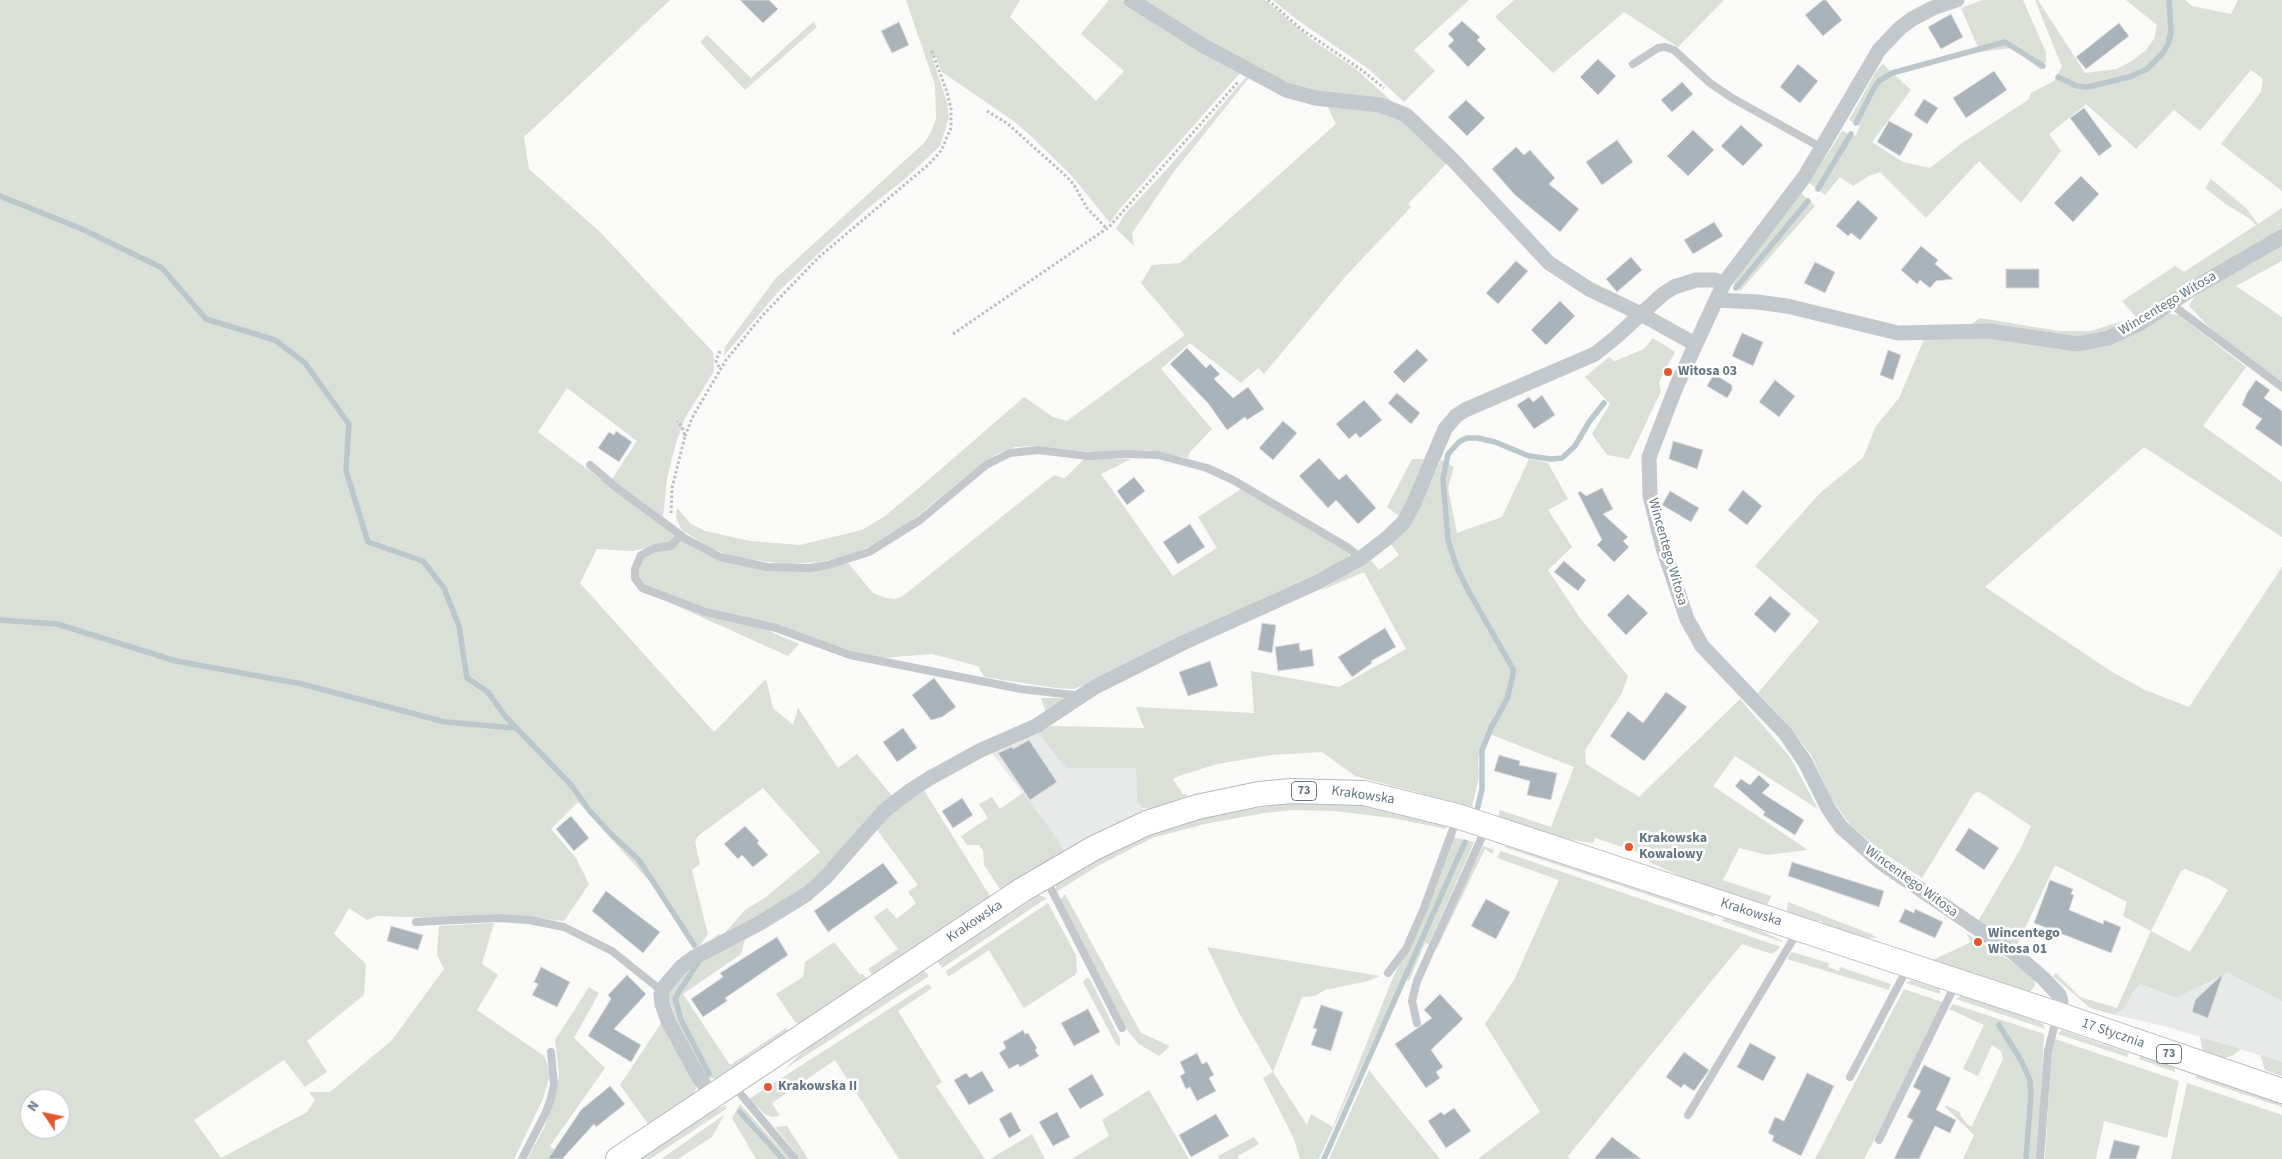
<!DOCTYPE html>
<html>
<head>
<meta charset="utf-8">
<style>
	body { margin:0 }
	#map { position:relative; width:2282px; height:1159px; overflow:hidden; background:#fafaf8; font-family:"Source Sans 3",sans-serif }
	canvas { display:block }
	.north { position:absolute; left:20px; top:1089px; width:50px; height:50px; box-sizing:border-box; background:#fff; border:1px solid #c1c8cd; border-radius:50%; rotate:304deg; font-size:14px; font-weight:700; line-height:20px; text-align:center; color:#657683 }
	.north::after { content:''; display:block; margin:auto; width:18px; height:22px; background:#e4572e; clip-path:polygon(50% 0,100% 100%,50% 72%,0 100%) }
</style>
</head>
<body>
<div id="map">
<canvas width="2282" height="1159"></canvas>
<div class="north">N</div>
</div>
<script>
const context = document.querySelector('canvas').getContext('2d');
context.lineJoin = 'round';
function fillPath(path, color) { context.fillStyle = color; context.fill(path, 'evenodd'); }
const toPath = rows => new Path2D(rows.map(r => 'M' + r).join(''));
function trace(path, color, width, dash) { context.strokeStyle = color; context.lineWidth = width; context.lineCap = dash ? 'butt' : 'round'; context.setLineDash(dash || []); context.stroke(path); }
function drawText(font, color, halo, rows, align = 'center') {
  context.font = font + ' "Source Sans 3",sans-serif'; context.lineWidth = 5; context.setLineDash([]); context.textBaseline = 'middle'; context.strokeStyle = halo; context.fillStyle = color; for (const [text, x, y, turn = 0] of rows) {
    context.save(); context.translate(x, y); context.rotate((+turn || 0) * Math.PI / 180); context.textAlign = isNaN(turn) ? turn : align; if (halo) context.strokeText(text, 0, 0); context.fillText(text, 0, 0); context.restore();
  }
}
const built = toPath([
	[1037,732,1066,768,1136,768,1137,802,1145,812,1094,835,1065,852,1057,838,992,753],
	[2229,973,2282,1001,2282,1062,2168,1027,2115,1015,2124,1008,2133,992,2141,984,2176,998]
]);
const green = toPath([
	[0,0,670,0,524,137,529,169,600,232,713,352,714,371,685,418,676,443,667,478,663,517,612,479,637,441,567,388,538,432,677,537,668,543,633,551,597,549,580,583,714,732,766,679,773,708,793,725,798,708,838,768,857,754,894,798,812,885,707,947,718,934,722,936,745,910,766,897,820,852,763,788,698,836,695,842,700,864,692,870,708,934,693,955,693,946,652,884,578,802,551,829,576,858,589,884,564,921,493,914,437,918,377,916,367,920,349,908,334,934,366,964,364,995,307,1041,327,1072,305,1087,284,1060,194,1120,221,1158,307,1112,315,1100,309,1092,330,1092,392,1040,444,969,437,955,439,926,494,923,482,964,498,975,477,1010,544,1056,548,1066,549,1078,543,1099,514,1159,0,1159],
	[30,1099,60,1099,60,1129,30,1129],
	[906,0,1020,0,1010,17,1096,101,1124,71,1081,34,1109,0,1121,0,1241,72,1118,211,1110,223,1072,176,1031,136,1015,122,942,72,936,57,932,57,947,102,949,117,940,146,905,179,868,208,822,250,778,292,724,356,725,347,775,279,924,143,930,134,936,119,935,85],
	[1137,0,1265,0,1311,39,1357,70,1396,105,1291,88],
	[1273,0,1469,0,1414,50,1435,71,1404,102,1370,70,1296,19],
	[1514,0,1724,0,1678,47,1624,12,1553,73,1495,17],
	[1983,0,2023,0,2046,52,2046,62,2041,70,2012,48,1980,52,1961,8],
	[2035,0,2038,0,2085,73,2116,69,2130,62,2145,51,2154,39,2157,25,2126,0,2185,0,2192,6,2231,14,2238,0,2282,0,2282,191,2221,144,2261,92,2263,79,2251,70,2200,131,2174,110,2136,149,2086,104,2049,134,2061,151,2021,203,1979,161,1926,218,1880,172,1869,176,1853,186,1840,177,1825,195,1809,183,1842,131,1855,136,1860,126,1849,120,1877,70,1883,64,1911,90,1872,142,1903,162,1930,168,1962,143,2028,100,2031,93,2054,81,2062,67],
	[813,22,817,27,745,90,700,42,707,35,751,78],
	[1247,76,1249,78,1173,173,1132,233,1134,246,1116,229,1124,215,1166,170],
	[1326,104,1395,115,1447,163,1408,204,1411,207,1345,277,1264,374,1258,368,1241,383,1190,343,1161,369,1212,429,1190,452,1188,458,1148,450,1094,452,1036,446,1015,447,997,454,975,469,915,518,887,538,862,550,840,558,819,562,785,564,733,557,708,547,681,529,676,517,677,508,691,524,705,531,750,541,800,545,862,530,885,516,933,476,1024,397,1053,417,1067,421,1185,335,1141,283,1152,265,1180,263,1336,124],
	[2211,179,2246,208,2258,224,2282,208,2282,231,2122,327,2075,340,1969,326,1980,318,2059,331,2090,331,2136,317,2122,301,2175,266,2184,272,2256,225,2249,218,2227,205,2205,188],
	[1801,193,1815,206,1740,291,1733,285,1739,274],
	[2282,241,2282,261,2236,286,2282,317,2282,382,2252,362,2213,331,2189,306,2195,296],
	[2163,313,2179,315,2246,367,2203,426,2282,482,2282,537,2144,447,1985,587,2112,672,2145,690,2189,707,2282,567,2282,1001,2228,973,2176,998,2141,984,2133,992,2124,1008,2115,1015,2090,1008,2053,976,2056,973,2080,997,2117,1008,2151,931,2123,916,2127,902,2055,865,2017,945,1977,923,2021,848,2031,826,1980,792,1974,793,1922,878,1882,852,1851,826,1831,798,1811,755,1787,724,1758,693,1819,621,1755,566,1820,493,1863,458,1876,426,1899,398,1925,337,1972,335,2064,348],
	[2185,869,2207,878,2228,890,2190,952,2151,931,2181,871],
	[1653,338,1675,352,1659,382,1661,391,1629,459,1607,455,1592,434,1610,404,1585,377,1609,357,1615,361,1644,349],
	[1084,459,1131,459,1101,474,1173,576,1217,548,1198,517,1241,489,1348,551,1350,560,1086,685,1073,689,1056,688,984,677,978,666,932,654,882,658,862,654,704,607,652,589,643,585,637,575,643,558,681,539,725,561,818,570,848,563,873,593,886,598,895,599,903,596,1054,475,1065,478],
	[1412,459,1426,459,1416,486,1399,516,1387,507],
	[1529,459,1548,463,1568,499,1548,510,1572,547,1548,570,1580,618,1628,676,1622,693,1585,750,1586,764,1639,797,1740,699,1790,757,1818,809,1735,756,1713,786,1808,850,1767,855,1739,848,1723,880,1771,896,1767,906,1689,880,1649,862,1647,856,1632,850,1632,844,1624,841,1622,847,1595,838,1593,843,1552,837,1498,817,1500,810,1551,827,1574,767,1487,733,1478,759,1479,777,1472,807,1355,776,1322,752,1271,755,1217,764,1182,775,1173,779,1183,794,1189,795,1152,809,1142,808,1137,802,1136,768,1066,768,1037,732,1051,726,1144,728,1136,707,1254,713,1251,671,1339,687,1406,649,1364,572,1320,591,1369,558,1379,570,1399,555,1391,544,1419,509,1441,460,1454,467,1448,488,1457,533,1502,517],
	[668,602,762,628,799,644,788,656],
	[1041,698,1058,698,1069,699,1047,715],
	[922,787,990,896,989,900,873,976,868,969,898,949,874,917,887,908,897,919,916,903,908,892,918,885,874,826],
	[1023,793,1057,838,1065,852,1002,892,984,865,983,851,979,845,967,845,961,836,988,818,979,804,992,797,1000,809],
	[1295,802,1347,803,1380,808,1435,822,1446,827,1446,829,1392,818,1335,811,1293,810,1264,813,1205,824,1152,838,1096,867,1056,892,1056,884,1075,872,1108,854,1158,830,1205,816],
	[1453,837,1474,842,1429,944,1425,943,1409,981,1402,979,1319,1159,1300,1159,1294,1139,1263,1078,1273,1072,1238,1011,1207,947,1380,976,1368,981,1325,990,1315,996,1302,997,1273,1072,1307,1125,1311,1114,1333,1127,1394,975,1418,929],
	[1507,845,1715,914,1714,917,1504,847],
	[1483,846,1494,850,1492,854,1485,849,1437,948,1434,947],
	[1501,851,1781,947,1772,954,1742,944,1568,1156,1570,1159,1478,1159,1540,1112,1485,1024,1514,980,1559,880,1500,859,1497,857],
	[1065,894,1141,1033,1170,1046,1159,1056,1139,1044,1128,1031,1060,901],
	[1039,895,1047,898,942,968,937,960],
	[1788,902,1871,934,1877,938,1866,938,1828,926,1821,921,1813,922,1789,914,1787,909],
	[1048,903,1076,955,1077,971,1075,975,1024,1008,989,950,948,977,946,971],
	[1724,917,1747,924,1783,941,1782,942,1722,921],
	[1966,933,2015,964,2034,978,2035,985,2031,991,2027,992,1933,960,1971,942],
	[746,935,741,954,683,994,730,1065,786,1028,789,1032,719,1078,707,1079,679,1035,667,997,675,981,705,958],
	[834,942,860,975,862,973,867,980,800,1024,795,1022,776,994,803,977,805,962],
	[1792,952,1829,963,1828,967,1839,971,1840,967,1891,984,1889,990,1787,959],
	[923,970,929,976,785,1069,808,1046],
	[1086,978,1090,979,1120,1039,1120,1046,1116,1044,1083,982],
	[1911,980,1940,989,1940,994,1906,983],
	[928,984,932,988,898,1011,942,1082,936,1086,985,1159,899,1159,835,1060,772,1103,780,1116,773,1117,766,1115,749,1099],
	[589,987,599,993,574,1038,605,1068,550,1146,566,1159,527,1159,544,1128,557,1090,559,1074,555,1040],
	[1904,989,1942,1002,1943,1005,1919,1055,1864,1159,1815,1159],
	[1960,996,1964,996,2013,1012,2043,1024,2045,1029,1956,999],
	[1953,1004,2044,1034,2038,1159,1963,1159,1974,1135,1945,1107,1946,1105,1961,1113,1960,1115,1969,1126,1972,1126,2003,1059,2001,1051,1992,1045,1978,1076,1963,1069,1984,1025,1949,1009],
	[662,1022,696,1082,696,1089,692,1096,648,1124,620,1085],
	[2062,1030,2129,1053,2127,1057,2058,1034],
	[2200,1037,2241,1049,2232,1056,2224,1058,2203,1051],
	[2055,1039,2179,1081,2167,1138,2104,1121,2096,1159,2045,1159,2051,1054],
	[2141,1055,2175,1068,2175,1072,2139,1059],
	[2260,1055,2282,1062,2282,1076,2265,1070],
	[1369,1070,1379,1083,1440,1159,1329,1159],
	[2198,1074,2282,1102,2282,1107,2195,1078],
	[2187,1083,2282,1115,2282,1159,2171,1159],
	[1149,1090,1189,1159,1072,1159,1109,1136,1102,1120],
	[740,1104,790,1159,756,1159,732,1118],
	[726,1105,726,1109,650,1159,639,1159,702,1116],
	[724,1115,712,1137,678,1159,661,1159],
	[787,1126,808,1159,800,1159,775,1127],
	[1032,1134,1045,1159,990,1159],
	[1254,1137,1259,1144,1238,1156,1239,1159,1220,1159,1218,1156]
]);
const stream = toPath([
	[2058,77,2077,86,2088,87,2129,77,2147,69,2163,53,2168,44,2171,32,2169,0],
	[1856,123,1874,88,1879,81,1892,73,2005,42,2043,66],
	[1818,189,1851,134],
	[0,196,82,229,162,268,206,319,275,340,305,363,349,424,346,471,368,542,423,561,444,588,459,626,467,678,488,692,505,716,572,786,589,810,610,833,639,860,694,945],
	[1736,288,1808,201],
	[0,620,57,624,176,661,302,684,445,722,516,728],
	[1477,810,1482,789,1482,750,1491,728,1507,699,1513,675,1513,669,1469,592,1457,568,1448,540,1443,479,1448,454,1459,442,1467,438,1478,438,1495,442,1529,456,1551,459,1562,458,1575,446,1589,422,1604,403],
	[699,961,675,998,681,1020,709,1074],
	[1999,1025,2022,1062,2030,1080,2031,1094,2026,1159],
	[740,1112,783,1159],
	[1324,1159,1465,842]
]);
const building = toPath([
	[740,0,769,0,778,9,763,23,740,0],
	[1823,0,1826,0,1842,20,1823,36,1805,15,1823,0],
	[1951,14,1963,37,1941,49,1928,27,1951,14],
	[1462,21,1480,37,1477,40,1486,49,1468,67,1448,46,1454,40,1448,34,1462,21],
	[899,22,909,45,892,53,881,31,899,22],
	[2119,23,2129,36,2086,69,2076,57,2119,23],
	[1598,59,1616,76,1598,95,1580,77,1598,59],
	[1798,64,1818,81,1800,103,1780,87,1798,64],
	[1994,71,2007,90,1966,118,1953,98,1994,71],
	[1682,82,1693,94,1672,112,1661,100,1682,82],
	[1924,99,1938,108,1927,124,1914,115,1924,99],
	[1466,100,1485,118,1467,136,1448,117,1466,100],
	[2084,108,2112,146,2099,156,2070,118,2084,108],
	[1889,121,1913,134,1900,156,1877,142,1889,121],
	[1741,125,1763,145,1743,166,1721,146,1741,125],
	[1693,130,1714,150,1688,176,1667,156,1693,130],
	[1617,140,1633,162,1602,185,1586,162,1617,140],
	[1516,147,1524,155,1530,150,1555,178,1549,184,1579,209,1560,232,1515,195,1492,169,1516,147],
	[2081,176,2099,194,2073,222,2054,203,2081,176],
	[1858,200,1878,218,1860,240,1851,233,1848,236,1836,226,1858,200],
	[1714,222,1723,236,1693,254,1684,240,1714,222],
	[1921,246,1938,260,1935,264,1953,279,1936,281,1930,288,1920,280,1917,284,1901,270,1921,246],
	[1631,257,1642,270,1617,292,1606,279,1631,257],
	[1516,261,1528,271,1498,304,1486,293,1516,261],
	[1815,262,1835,272,1825,293,1804,283,1815,262],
	[2006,269,2039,269,2039,288,2006,288,2006,269],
	[1560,301,1575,316,1546,345,1531,330,1560,301],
	[1742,333,1763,342,1753,366,1732,356,1742,333],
	[1187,348,1206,368,1210,364,1220,374,1214,379,1233,398,1248,387,1264,409,1247,420,1245,417,1227,430,1208,403,1170,364,1187,348],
	[1417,349,1428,360,1404,383,1393,372,1417,349],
	[1888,350,1901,355,1893,380,1880,375,1888,350],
	[1714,374,1732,385,1732,390,1727,398,1707,386,1714,374],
	[1775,380,1795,396,1779,417,1759,402,1775,380],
	[2256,380,2270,390,2264,398,2282,411,2282,447,2255,428,2262,419,2242,405,2247,393,2256,380],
	[1397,393,1420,413,1411,424,1388,403,1397,393],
	[1542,395,1555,415,1534,429,1517,405,1529,397,1533,402,1542,395],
	[1364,400,1382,420,1360,438,1356,433,1349,439,1336,424,1364,400],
	[1283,421,1297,433,1273,460,1259,448,1283,421],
	[616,431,632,442,619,462,598,448,609,432,614,435,616,431],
	[1673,441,1703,450,1697,469,1669,459,1673,441],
	[1319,458,1339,480,1346,474,1376,508,1358,524,1336,500,1328,508,1299,476,1319,458],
	[1134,477,1145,491,1127,505,1117,491,1134,477],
	[1602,488,1613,509,1603,514,1628,537,1623,541,1629,547,1614,562,1597,545,1602,540,1578,493,1580,491,1586,496,1602,488],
	[1743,490,1762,506,1747,525,1728,510,1743,490],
	[1670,491,1699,508,1691,522,1662,505,1670,491],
	[1190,524,1205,547,1178,564,1163,542,1190,524],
	[1564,561,1586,580,1578,591,1554,572,1564,561],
	[1628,594,1648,613,1626,635,1607,615,1628,594],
	[1770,596,1791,614,1775,633,1754,614,1770,596],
	[1262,623,1276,625,1272,653,1258,650,1262,623],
	[1385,628,1396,647,1371,661,1372,663,1352,677,1338,657,1385,628],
	[1299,643,1300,651,1312,649,1314,666,1278,671,1275,647,1299,643],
	[1210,661,1218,686,1188,696,1179,672,1210,661],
	[934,678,956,707,942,717,931,720,912,695,934,678],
	[1666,692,1687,707,1644,761,1610,736,1628,711,1643,723,1666,692],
	[903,728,917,748,897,762,883,742,903,728],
	[1029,740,1057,782,1030,800,998,753,1012,747,1013,749,1029,740],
	[1499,755,1520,761,1519,765,1557,773,1551,800,1527,795,1530,781,1494,771,1499,755],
	[1759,775,1770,785,1762,793,1804,820,1795,835,1763,815,1765,812,1735,786,1741,779,1750,785,1759,775],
	[962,798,973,815,953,828,942,811,962,798],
	[571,816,589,838,574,851,556,829,571,816],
	[745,826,759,841,757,843,768,855,753,867,742,855,738,859,724,844,745,826],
	[1969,828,1999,848,1984,870,1955,850,1969,828],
	[1792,862,1884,891,1879,907,1788,876,1792,862],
	[883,863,898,883,828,932,814,911,883,863],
	[2050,880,2073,889,2071,894,2074,895,2069,910,2103,924,2104,920,2121,927,2111,953,2034,923,2050,880],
	[606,891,660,932,643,953,592,911,606,891],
	[1486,899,1510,912,1496,939,1471,926,1486,899],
	[1905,909,1914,913,1915,909,1943,922,1935,938,1899,922,1905,909],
	[391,926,423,935,418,950,387,941,391,926],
	[777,937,788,955,725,998,727,1001,703,1017,691,999,723,977,720,973,777,937],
	[541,967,570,982,557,1007,532,995,538,984,534,982,541,967],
	[2223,974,2208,1018,2192,1012,2195,1000,2223,974],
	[627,975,646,994,614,1029,641,1045,631,1062,588,1036,611,999,608,995,627,975],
	[1440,994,1463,1019,1431,1050,1443,1067,1436,1072,1440,1078,1426,1088,1395,1044,1432,1018,1424,1010,1440,994],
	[1321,1005,1343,1012,1331,1051,1311,1045,1317,1029,1313,1028,1321,1005],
	[1088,1009,1100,1032,1074,1046,1061,1023,1088,1009],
	[1023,1030,1025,1034,1028,1033,1037,1048,1035,1050,1039,1056,1020,1067,1018,1064,1009,1069,999,1053,1006,1048,1003,1042,1023,1030],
	[1750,1043,1776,1057,1763,1081,1737,1067,1750,1043],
	[1684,1052,1709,1070,1694,1091,1684,1084,1681,1088,1666,1077,1684,1052],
	[1197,1053,1202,1064,1207,1062,1214,1075,1209,1078,1216,1091,1197,1101,1190,1087,1186,1089,1180,1076,1185,1073,1180,1062,1197,1053],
	[1924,1065,1951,1078,1936,1110,1956,1120,1950,1133,1935,1126,1919,1159,1894,1159,1913,1120,1907,1117,1921,1091,1913,1087,1924,1065],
	[982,1071,994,1091,969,1105,954,1080,966,1073,970,1078,982,1071],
	[1807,1073,1834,1086,1801,1156,1772,1141,1774,1136,1768,1133,1775,1117,1784,1121,1807,1073],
	[1092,1074,1104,1095,1080,1109,1068,1089,1092,1074],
	[610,1086,625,1104,596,1127,594,1124,562,1159,548,1159,581,1110,610,1086],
	[1454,1108,1471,1131,1446,1148,1428,1121,1441,1112,1444,1115,1454,1108],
	[1011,1112,1021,1131,1009,1138,999,1119,1011,1112],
	[1057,1112,1070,1137,1053,1146,1039,1122,1057,1112],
	[1216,1114,1229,1136,1191,1157,1179,1135,1216,1114],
	[1612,1137,1641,1159,1594,1159,1612,1137],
	[2114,1140,2140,1146,2136,1159,2109,1159,2114,1140]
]);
const path = toPath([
	[1268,0,1301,29,1363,71,1384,88],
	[987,111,1008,124,1067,177,1074,185,1087,208,1107,229],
	[953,334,1109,227,1238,82],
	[720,351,716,361,720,369],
	[685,436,692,418,726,360,762,316,819,257,928,165,941,151,951,128,951,109,947,92,931,49],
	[671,513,672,488,685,436,682,427,677,421]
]);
const service = toPath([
	[1633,64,1658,48,1665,47,1674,50,1710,83,1732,98,1822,148],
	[2171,304,2282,387],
	[590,465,617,488,686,539,720,557,767,567,810,568,828,565,869,552,920,520,986,465,1010,453,1038,450,1088,456,1126,454,1158,455,1207,468,1233,480,1347,547,1361,558],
	[681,535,671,546,655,548,641,555,635,569,635,578,642,588,706,612,776,628,850,655,1021,689,1073,695,1078,699],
	[1046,879,1122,1028],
	[416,922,497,918,529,920,564,927,612,951,662,991],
	[1388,973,1406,949,1424,908,1457,818],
	[1417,1023,1412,1001,1417,981,1486,828],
	[1850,1077,1908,967],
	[734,1086,795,1159],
	[1688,1115,1798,931],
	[1879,1140,1956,983],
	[522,1159,546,1112,551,1098,554,1085,551,1052],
	[2040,1159,2048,1051,2057,1016]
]);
const minor = toPath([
	[1131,0,1202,45,1286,90,1315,98,1380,105,1406,115,1454,161,1549,263,1589,289,1641,314,1695,344],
	[1957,0,1933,8,1912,19,1900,28,1879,50,1805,176,1724,283,1676,387,1649,457,1650,496,1663,548,1687,619,1702,646,1785,733,1805,762,1828,808,1841,827,1880,862,2015,954,2044,979,2059,995,2061,1001,2057,1014],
	[1716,300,1757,302,1787,306,1898,333,1989,331,2078,344,2108,338,2139,324,2192,289,2282,237],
	[713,1097,698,1076,668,1021,662,1004,661,994,664,987,681,967,693,958,760,923,807,894,825,878,884,811,911,790,930,778,981,750,1036,726,1095,687,1185,642,1318,582,1361,558,1386,539,1404,522,1414,503,1445,429,1456,416,1465,410,1595,354,1616,337,1663,294,1674,287,1696,280,1715,280,1724,283]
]);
const primary = toPath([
	[618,1159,1022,890,1094,848,1147,823,1197,807,1259,794,1291,791,1364,793,1457,816,2057,1014,2282,1091]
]);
const markers = [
	[1668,372,5,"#e4572e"],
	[1629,847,5,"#e4572e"],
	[1978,942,5,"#e4572e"],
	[768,1087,5,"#e4572e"]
];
const shields = [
	[1304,791,25],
	[2169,1054,25]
];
const shieldNames = [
	["73",1304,791],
	["73",2169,1054]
];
const streetNames = [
	["Wincentego Witosa",2168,304,-31],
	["Wincentego Witosa",1667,552,74],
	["Krakowska",1363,796,8],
	["Wincentego Witosa",1911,882,36],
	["Krakowska",1751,913,18],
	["Krakowska",975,922,-34],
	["17 Stycznia",2113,1034,19]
];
const poiNames = [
	["Witosa 03",1678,372],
	["Krakowska",1639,839],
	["Kowalowy",1639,855],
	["Wincentego",1988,934],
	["Witosa 01",1988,950],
	["Krakowska II",778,1087]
];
fillPath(built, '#e8e9e9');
fillPath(green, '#dadfd7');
trace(stream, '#bbc7cb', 5.5);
fillPath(building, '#aab3b9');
trace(building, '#dcdcda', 1);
trace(primary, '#b5babe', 26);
trace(path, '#bbbfc2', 3, [2.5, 2.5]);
trace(service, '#c3c8cc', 8);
trace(minor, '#c3c8cc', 15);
trace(primary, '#fff', 24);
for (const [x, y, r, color] of markers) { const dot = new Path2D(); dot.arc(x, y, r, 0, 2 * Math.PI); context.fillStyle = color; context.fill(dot); trace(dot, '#fff', 2); }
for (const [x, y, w] of shields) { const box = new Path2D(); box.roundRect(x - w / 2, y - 9.5, w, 19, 4); context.fillStyle = '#fff'; context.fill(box); trace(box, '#657683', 1); }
drawText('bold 12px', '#657683', null, shieldNames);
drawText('14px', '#657683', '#fff', streetNames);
drawText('bold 14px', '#657683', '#fff', poiNames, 'left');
</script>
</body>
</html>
